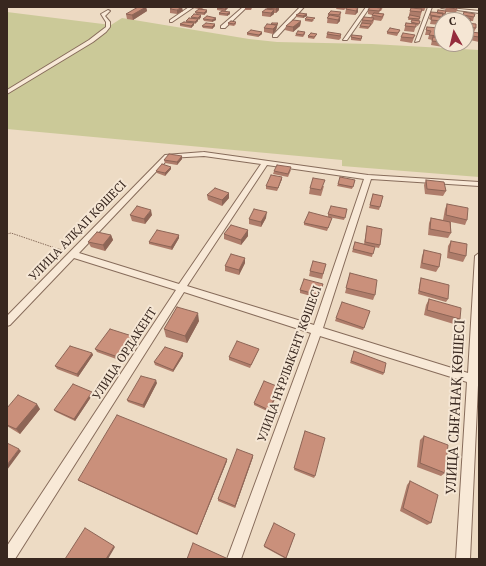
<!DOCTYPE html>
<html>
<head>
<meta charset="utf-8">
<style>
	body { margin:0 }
	#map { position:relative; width:486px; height:566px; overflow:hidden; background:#eddbc4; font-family:"PT Serif",serif }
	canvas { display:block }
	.frame { position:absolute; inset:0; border:8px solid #38271f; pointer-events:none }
	.north { position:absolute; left:434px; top:12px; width:40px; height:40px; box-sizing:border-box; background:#f5e6d4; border:1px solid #a99a8c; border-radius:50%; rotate:352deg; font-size:11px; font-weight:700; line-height:16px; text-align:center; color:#38271f }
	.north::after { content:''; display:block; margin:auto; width:14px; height:18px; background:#952c3d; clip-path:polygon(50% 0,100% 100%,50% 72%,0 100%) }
</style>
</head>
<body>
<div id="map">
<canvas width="486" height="566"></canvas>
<div class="frame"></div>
<div class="north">С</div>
</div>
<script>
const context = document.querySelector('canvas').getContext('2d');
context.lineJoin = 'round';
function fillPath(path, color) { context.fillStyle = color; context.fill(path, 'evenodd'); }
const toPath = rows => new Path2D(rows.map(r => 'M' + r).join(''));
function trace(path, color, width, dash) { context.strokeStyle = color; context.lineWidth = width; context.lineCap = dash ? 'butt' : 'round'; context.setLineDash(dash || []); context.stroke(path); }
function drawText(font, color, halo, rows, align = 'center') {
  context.font = font + ' "PT Serif",serif'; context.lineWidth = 4; context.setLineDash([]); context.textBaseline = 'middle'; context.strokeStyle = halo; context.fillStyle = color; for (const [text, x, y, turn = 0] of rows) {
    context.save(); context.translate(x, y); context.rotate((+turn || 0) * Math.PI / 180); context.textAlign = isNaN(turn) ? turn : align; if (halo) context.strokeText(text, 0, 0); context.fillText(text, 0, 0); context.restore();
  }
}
const green = toPath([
	[7,12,111,25,122,18,249,39,277,42,372,44,479,50,479,177,342,166,342,160,7,129]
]);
const pathFar1 = toPath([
	[7,234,11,233,61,250]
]);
const path = toPath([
	[58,249,63,251]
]);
const street = toPath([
	[189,7,194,7,172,22,170,22,170,20,189,7],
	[243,7,247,7,225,28,221,28,221,26,243,7],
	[300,7,304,7,277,37,273,37,273,35,300,7],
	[366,7,370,7,347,40,343,40,366,7],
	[428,7,432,7,419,41,415,42,428,7],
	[440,7,479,11,479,13,442,8,440,7],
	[108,10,110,11,105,16,110,22,110,27,106,32,93,42,7,94,7,90,89,40,102,30,106,27,106,22,101,14,108,10],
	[204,152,368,175,479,182,479,186,371,179,323,328,468,373,475,256,479,253,479,386,478,385,470,559,456,559,467,382,320,336,241,559,227,559,311,333,184,292,15,559,7,559,7,546,176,290,74,258,10,325,7,326,7,316,165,155,204,152],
	[204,156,261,164,179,284,79,253,169,158,204,156],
	[267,165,364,179,314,325,187,286,267,165]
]);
const wall = toPath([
	[146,7,147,11,133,20,127,19,126,14],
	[193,7,205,7,202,9,207,12,204,15,196,14,195,12,199,9,193,8],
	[279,7,279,10,276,13,274,13,274,14,270,17,262,16,262,12,267,9,267,8],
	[308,7,317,7,315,8],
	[337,7,347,7,344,10,336,9],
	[370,7,383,7,381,11,380,11,379,13,384,14,383,18,381,21,374,20,373,23,368,29,359,28,361,24,362,20,371,18,372,15,368,14,368,10],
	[415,7,426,7,424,11,422,11,419,21,419,23,418,26,416,25,414,32,404,31,406,23,411,24,412,20,408,20,410,15,409,15,410,11,415,8],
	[446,7,458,7,457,11,455,13,446,12,444,16,442,16,441,18,442,20,442,32,438,31,437,37,442,38,442,44,444,44,443,47,431,45,432,40,428,39,429,35,425,35,427,27,439,28,440,25,430,24,431,20,429,19,431,12,437,13,445,11],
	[217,8,228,8,225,11,230,14,227,16,219,15,219,13,222,11,217,10],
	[245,8,252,8,251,10,245,10],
	[358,8,358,12,355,15,345,14,346,9],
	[170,9,183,11,177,14,170,13],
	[341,12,340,21,337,24,327,23,328,14],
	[464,12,474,17,473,21,471,21,470,24,476,28,474,32,466,31,466,20,462,17],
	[307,14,307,16,303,18,296,17,296,15],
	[201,15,201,17,198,20,198,21,194,24,194,25,191,28,180,26,180,24,186,22,186,21,191,18,191,17],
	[203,19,216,20,212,22,204,21],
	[305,19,314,20,312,22,305,21],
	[301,21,300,26,293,32,285,30,286,26],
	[236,22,236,24,234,26,228,25,228,23],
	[278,23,276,30,273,34,264,32,264,28],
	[202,26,215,26,212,29,203,28],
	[400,30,397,36,387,34,387,32],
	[262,32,262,34,258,37,247,35,247,33],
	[305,32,305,34,303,37,295,36,296,34],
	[472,32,479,33,479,42,470,40],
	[317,34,316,36,314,39,308,38,308,36],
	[327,34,341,34,341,38,339,40,326,38],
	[415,35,412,43,400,41,401,37],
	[362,36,361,41,351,40,351,37],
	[466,36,468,40,466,45,460,44,466,44],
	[182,156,182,159,177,165,165,163,164,160],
	[171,167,171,169,165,176,157,173,156,171],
	[291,170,288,177,273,174,274,171],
	[282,177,282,179,277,191,266,189,266,186],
	[355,180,352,189,337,186,338,184],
	[426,180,446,191,443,196,425,194,424,185],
	[324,186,321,196,309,194,310,188],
	[373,194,383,196,379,210,369,208],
	[207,195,229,198,222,206,208,200],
	[447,204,467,220,465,225,451,222,451,233,448,238,428,235,429,223,431,218,443,220,445,209],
	[347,209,344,220,328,217,328,214],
	[130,215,152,215,145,224,132,221],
	[266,218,261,227,249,224,249,219],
	[332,218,327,231,304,225,304,223],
	[367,226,380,245,379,248,374,247,372,257,352,252,355,242,364,244],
	[248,230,248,236,241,245,224,239,224,234],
	[111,235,113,240,105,251,91,247,88,242],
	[179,238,172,250,149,244,149,242],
	[451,241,466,256,463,262,447,258,448,246],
	[424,250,439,267,436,272,420,268,422,256],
	[245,263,239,275,225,271,225,266],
	[326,264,322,279,309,276,310,271],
	[350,273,375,295,373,300,345,293],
	[421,278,448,299,446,302,418,294,420,281],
	[323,284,318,298,300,293,300,290],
	[429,299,460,319,457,325,424,315,426,305],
	[370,311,363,330,335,321,336,318],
	[199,321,187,343,166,337,164,329],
	[132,336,133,339,119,360,97,352,95,349],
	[259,349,258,351,250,368,229,360,229,357],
	[354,351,384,373,383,375,350,363],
	[92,353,93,355,78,377,57,369,55,366],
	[183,356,173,372,155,365,154,362],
	[157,383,144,408,128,402,127,400],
	[279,390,269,412,254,405,254,403],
	[93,394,75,421,56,412,54,410],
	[7,408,40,409,20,434,7,426],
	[305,431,315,476,314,478,294,470],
	[424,436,445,473,441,476,417,467,420,440],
	[253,457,235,508,218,501,218,499],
	[227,461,197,535,79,481,78,480],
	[410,481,431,523,427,525,400,511,407,485],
	[295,534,286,559,264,547,264,546]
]);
const shadedWall = toPath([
	[146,7,147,11,133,20,132,15],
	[182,7,183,11,177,14,177,10],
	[227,7,228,7,228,8,225,11,225,9],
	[278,7,279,7,279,10,276,13,276,9],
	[358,8,358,12,355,15,356,11],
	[207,10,207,12,204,15,204,13],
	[274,10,274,14,270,17,271,13],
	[230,12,230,14,227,16,227,14],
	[307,14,307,16,303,18,303,16],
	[201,15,201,17,199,20,198,18],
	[340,17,340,21,337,24,338,20],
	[216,18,216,20,212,22,212,20],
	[198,19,198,21,195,24,195,22],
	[301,21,300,26,293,32,293,27],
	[194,23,194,25,191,28,191,26],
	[278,23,276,30,273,34,273,29],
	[215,24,215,26,212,29,212,27],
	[262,32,262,34,258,37,259,35],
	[182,156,182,159,177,165,177,162],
	[171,167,171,169,165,176,165,173],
	[282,177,282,179,277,191,278,188],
	[229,193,229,198,222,206,222,200],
	[151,210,152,215,145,224,144,219],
	[267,212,266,218,261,227,261,222],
	[248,230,248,236,241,245,241,240],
	[111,235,113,240,105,251,103,245],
	[179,235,179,238,172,250,171,247],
	[245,258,245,263,239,275,239,270],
	[198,313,199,321,187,343,185,336],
	[132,336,133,339,119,360,118,357],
	[92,353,93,355,78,377,77,374],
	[183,353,183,356,173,372,173,370],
	[156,380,157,383,144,408,143,405],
	[279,387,279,390,269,412,269,410],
	[92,392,93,394,75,421,74,419],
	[37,404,40,409,20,434,16,429],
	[19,449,21,451,7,470,7,465],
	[253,455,253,457,235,508,235,506],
	[227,459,227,461,197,535,197,534],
	[114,546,115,547,108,559,106,559]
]);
const building = toPath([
	[138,7,146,7,132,15,126,14,138,7],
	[173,7,182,7,177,10,170,9,173,7],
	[219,7,227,7,225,9,217,8,219,7],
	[245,7,251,7,251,8,245,8,245,7],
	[268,7,278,7,276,9,267,8,268,7],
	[347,7,352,7,358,8,356,11,346,9,347,7],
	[370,7,372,7,381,8,379,11,368,10,370,7],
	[446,7,458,7,456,9,446,7],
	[411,8,422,9,421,12,410,11,411,8],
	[199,9,207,10,204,13,195,12,199,9],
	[266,9,274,10,271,13,262,12,266,9],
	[438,10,446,11,445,14,437,13,438,10],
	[222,11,230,12,227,14,219,13,222,11],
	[331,11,341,12,339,15,328,14,331,11],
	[431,12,443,13,442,17,430,15,431,12],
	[464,12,475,14,474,17,463,15,464,12],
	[300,13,307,14,303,16,296,15,300,13],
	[374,13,384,14,382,17,372,15,374,13],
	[194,14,201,15,198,18,191,17,194,14],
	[330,15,340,17,338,20,327,18,330,15],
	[410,15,420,17,419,19,408,18,410,15],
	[207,16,216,18,212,20,203,19,207,16],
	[432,16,444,18,443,20,442,20,442,21,431,20,432,16],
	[307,17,315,18,312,20,305,19,307,17],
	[364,17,374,18,372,21,362,20,364,17],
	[459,17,471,19,470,22,466,21,466,20,459,20,459,17],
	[189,18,198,19,195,22,186,21,189,18],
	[293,20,301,21,293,27,286,26,293,20],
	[412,20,420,21,419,24,411,22,412,20],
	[231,21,236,22,234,24,228,23,231,21],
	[184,22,194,23,191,26,180,24,184,22],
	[206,23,215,24,212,27,202,26,206,23],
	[272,23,278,23,276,25,271,24,272,23],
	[362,23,371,24,369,27,360,26,362,23],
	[406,23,416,24,416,27,405,26,406,23],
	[441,23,442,23,442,27,440,27,441,23],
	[466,23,476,24,476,28,466,27,466,23],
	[267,24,277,25,273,29,264,28,267,24],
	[427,27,439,28,437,36,429,35,431,31,426,30,427,27],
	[390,28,400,30,398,33,387,32,390,28],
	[251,30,262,32,259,35,247,33,251,30],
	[298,31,305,32,303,35,296,34,298,31],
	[328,32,341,34,340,36,327,34,328,32],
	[472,32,479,33,479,37,472,36,472,32],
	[311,33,317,34,314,37,308,36,311,33],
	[403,33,415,35,413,38,401,37,403,33],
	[352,35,362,36,361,39,351,37,352,35],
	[466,36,469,36,468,40,466,40,466,36],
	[433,37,442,38,442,42,432,41,433,37],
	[169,154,182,156,177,162,164,160,169,154],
	[162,164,171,167,165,173,156,171,162,164],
	[277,165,291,167,288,174,274,171,277,165],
	[271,175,282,177,278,188,266,186,271,175],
	[340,177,355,180,353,187,338,184,340,177],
	[313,178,325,180,321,190,310,188,313,178],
	[426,180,444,182,446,191,427,189,426,180],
	[215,188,229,193,222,200,207,195,215,188],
	[373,194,383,196,380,207,370,205,373,194],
	[447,204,468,208,467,220,446,215,447,204],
	[137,206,151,210,144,219,130,215,137,206],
	[331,206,347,209,345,218,328,214,331,206],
	[254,209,267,212,261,222,249,219,254,209],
	[309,212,332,218,328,228,304,223,309,212],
	[431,218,450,222,451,233,430,229,431,218],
	[231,225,248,230,241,240,224,234,231,225],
	[367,226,382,229,380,245,365,242,367,226],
	[157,230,179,235,171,247,149,242,157,230],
	[97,232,111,235,103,245,88,242,97,232],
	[451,241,467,244,466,256,449,252,451,241],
	[355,242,375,247,373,254,353,249,355,242],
	[424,250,441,254,439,267,422,263,424,250],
	[231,254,245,258,239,270,225,266,231,254],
	[313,261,326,264,323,274,310,271,313,261],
	[350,273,377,280,375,295,346,288,350,273],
	[421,278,449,285,448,299,419,291,421,278],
	[304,279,323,284,319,295,300,290,304,279],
	[429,299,461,308,460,319,427,310,429,299],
	[342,302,370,311,364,328,336,318,342,302],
	[177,307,198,313,185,336,164,329,177,307],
	[110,329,132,336,118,357,95,349,110,329],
	[237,341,259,349,251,365,229,357,237,341],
	[70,346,92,353,77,374,55,366,70,346],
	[165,347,183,353,173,370,154,362,165,347],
	[354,351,386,363,384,373,351,361,354,351],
	[141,376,156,380,143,405,127,400,141,376],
	[264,381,279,387,269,410,254,403,264,381],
	[73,384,92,392,74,419,54,410,73,384],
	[18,395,37,404,16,429,7,425,7,408,18,395],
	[117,415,227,459,197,534,78,480,117,415],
	[305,431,325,438,315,476,294,468,305,431],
	[424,436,448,445,445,473,420,463,424,436],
	[7,443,19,449,7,465,7,443],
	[237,449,253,455,235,506,218,499,237,449],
	[410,481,438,495,431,523,403,508,410,481],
	[274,523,295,534,286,558,264,546,274,523],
	[85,528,114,546,106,559,65,559,85,528],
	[193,543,226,558,225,559,187,559,193,543]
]);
const streetNames = [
	["УЛИЦА АЛҚАП КӨШЕСІ",78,231,-46],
	["УЛИЦА ОРДАКЕНТ",125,354,-57],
	["УЛИЦА НҰРЛЫКЕНТ КӨШЕСІ",290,364,-70]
];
const nearStreetnames = [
	["УЛИЦА СЫҒАНАҚ КӨШЕСІ",456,407,-87]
];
fillPath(green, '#cbc998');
trace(street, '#876c5b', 2);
trace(pathFar1, '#876c5b', 1, [1.5, 1]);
trace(path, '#876c5b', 1.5, [3, 2]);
fillPath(street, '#f8e9d7');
fillPath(wall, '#ae7c6a');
fillPath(shadedWall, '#8d6556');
fillPath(building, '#ca907b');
trace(building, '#8d6556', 1);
drawText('12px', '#38271f', '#f5e6d4', streetNames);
drawText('14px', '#38271f', '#f5e6d4', nearStreetnames);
</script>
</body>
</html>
